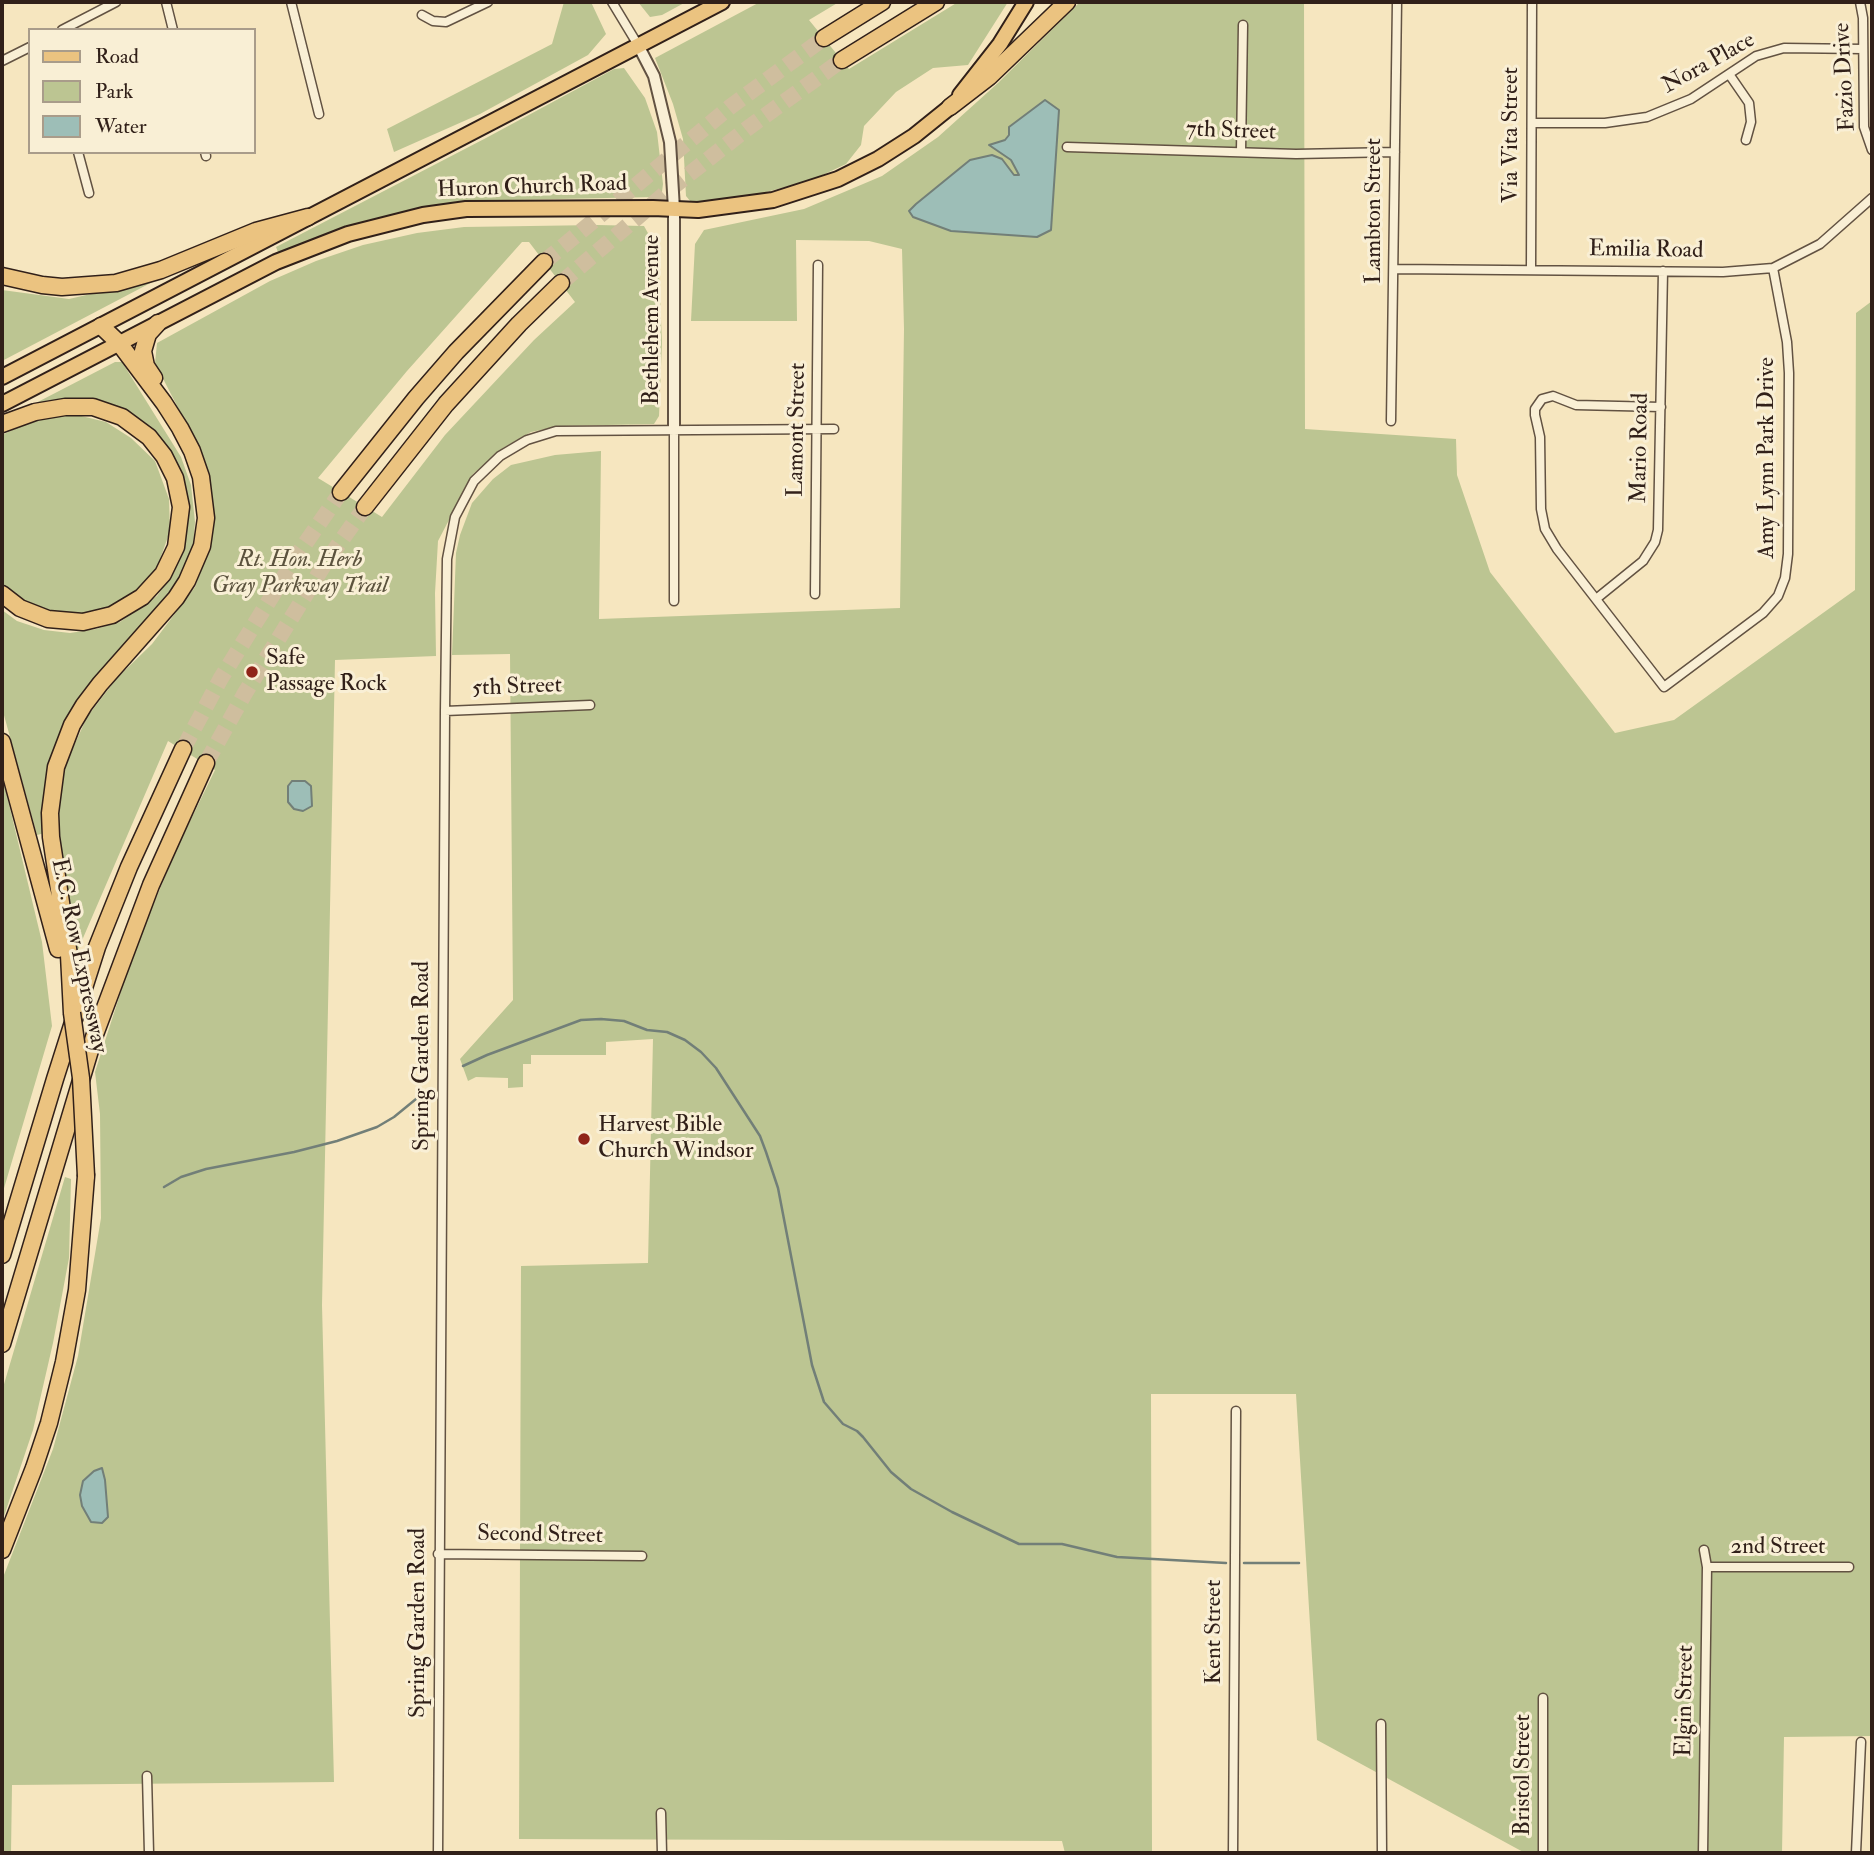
<!DOCTYPE html>
<html>
<head>
<meta charset="utf-8">
<style>
	body { margin:0 }
	#map { position:relative; width:1874px; height:1855px; overflow:hidden; background:#f6e6bf; font-family:"IM FELL Double Pica",serif }
	canvas { display:block }
	.frame { position:absolute; inset:0; border:4px solid #312019; pointer-events:none }
	.legend { position:absolute; left:28px; top:28px; width:228px; height:126px; box-sizing:border-box; background:#f9efd5; border:2px solid #a99c8a; margin:0; padding:9px 12px; list-style:none; font-size:21px; color:#312019 }
	.legend li { display:flex; align-items:center; gap:14px; height:35px }
	.legend b { width:35px; border:2px solid #a99c8a }
</style>
</head>
<body>
<div id="map">
<canvas width="1874" height="1855"></canvas>
<div class="frame"></div>
<ul class="legend">
<li><b style="height:9px;background:#ebc380"></b>Road</li>
<li><b style="height:19px;background:#bcc592"></b>Park</li>
<li><b style="height:19px;background:#9dbeb7"></b>Water</li>
</ul>
</div>
<script>
const context = document.querySelector('canvas').getContext('2d');
context.lineJoin = 'round';
function fillPath(path, color) { context.fillStyle = color; context.fill(path, 'evenodd'); }
const toPath = rows => new Path2D(rows.map(r => 'M' + r).join(''));
function trace(path, color, width, dash) { context.strokeStyle = color; context.lineWidth = width; context.lineCap = dash ? 'butt' : 'round'; context.setLineDash(dash || []); context.stroke(path); }
function drawText(font, color, halo, rows, align = 'center') {
  context.font = font + ' "IM FELL Double Pica",serif'; context.lineWidth = 6; context.setLineDash([]); context.textBaseline = 'middle'; context.strokeStyle = halo; context.fillStyle = color; for (const [text, x, y, turn = 0] of rows) {
    context.save(); context.translate(x, y); context.rotate((+turn || 0) * Math.PI / 180); context.textAlign = isNaN(turn) ? turn : align; if (halo) context.strokeText(text, 0, 0); context.fillText(text, 0, 0); context.restore();
  }
}
const green = toPath([
	[564,2,591,2,606,34,588,55,480,114,394,152,387,129,552,44],
	[638,2,686,2,662,15,650,17],
	[760,2,839,2,809,20,849,69,958,2,1008,2,968,65,933,68,896,92,864,126,861,145,846,164,812,180,751,196,691,202,686,196,683,139,673,104,655,58],
	[1080,2,1304,2,1305,429,1456,439,1457,475,1490,572,1615,733,1674,720,1855,590,1856,313,1872,301,1872,1736,1784,1737,1782,1853,1525,1853,1317,1740,1296,1394,1151,1394,1152,1853,1065,1853,1062,1841,519,1839,521,1266,648,1263,653,1039,606,1042,606,1055,531,1055,531,1064,523,1064,523,1087,508,1088,508,1078,476,1077,468,1081,460,1059,513,1000,510,654,452,655,456,553,460,535,472,503,493,479,511,465,555,455,601,451,599,619,900,608,904,329,902,249,869,241,796,240,797,321,691,321,695,244,704,230,804,209,882,176,938,137,998,83],
	[624,68,645,98,657,132,663,184,662,192,656,197,459,201,368,220,278,252,276,247,486,138,614,69],
	[597,225,644,226,658,251,662,342,659,416,654,424,560,426,531,432,503,448,473,474,438,541,435,593,436,656,335,660,322,1305,334,1782,12,1785,11,1853,2,1853,2,1580,53,1449,78,1356,101,1218,100,1114,95,1072,134,951,177,848,215,770,168,741,77,952,59,850,58,818,64,768,87,717,117,678,152,644,195,587,210,547,211,491,194,439,155,363,157,343,270,281,316,261,363,245,417,233,464,227],
	[522,242,529,242,575,302,534,340,445,435,382,517,318,478,407,371],
	[160,278,2,361,2,290,69,299],
	[115,362,122,362,181,457,191,485,195,522,193,547,181,580,80,699,45,833,37,835,2,708,2,610,17,621,44,630,70,633,96,629,120,622,157,596,174,572,184,543,183,484,123,411,32,405],
	[73,414,106,422,131,438,155,461,169,499,170,531,158,565,142,589,118,605,84,616,44,613,16,599,2,585,2,435,32,421],
	[2,775,42,942,52,1026,2,1195],
	[65,1177,71,1179,69,1258,53,1343,33,1430,2,1522,2,1391]
]);
const water = toPath([
	[1045,100,1059,110,1051,230,1037,237,951,231,913,217,909,211,916,204,970,160,992,155,1002,159,1014,175,1019,175,1011,160,989,145,1005,140,1009,135,1009,127,1045,100],
	[292,781,305,781,311,786,312,806,303,811,294,809,288,802,288,786,292,781],
	[102,1468,105,1480,108,1517,102,1523,91,1522,82,1506,80,1495,83,1481,94,1471,102,1468]
]);
const stream = toPath([
	[463,1066,487,1055,581,1020,601,1019,624,1021,647,1030,667,1032,685,1040,701,1052,716,1068,760,1136,766,1152,778,1188,812,1365,824,1402,843,1424,857,1431,863,1437,891,1472,911,1489,952,1512,1019,1544,1062,1544,1117,1557,1226,1563],
	[164,1187,181,1177,206,1169,294,1152,337,1141,377,1127,394,1117,427,1090],
	[1244,1563,1299,1563]
]);
const motorwayTunnel = toPath([
	[544,262,730,107,824,38],
	[561,283,669,190,748,128,842,60],
	[183,749,221,678,300,551,341,492],
	[206,763,245,693,324,565,365,507]
]);
const minor = toPath([
	[166,2,173,30],
	[291,2,319,114],
	[612,2,638,45],
	[1860,2,1863,18,1864,127,1872,150],
	[422,15,433,21,446,22,488,2],
	[62,30,116,2],
	[2,61,30,47],
	[1729,74,1749,103,1751,122,1746,140],
	[1532,123,1605,123,1647,117,1691,99,1756,56,1784,48,1863,49],
	[1067,147,1296,154,1395,152],
	[1241,151,1243,25],
	[78,152,89,193],
	[205,152,206,156],
	[1395,269,1723,272,1773,268,1820,244,1872,198],
	[1531,269,1532,2],
	[1661,407,1576,405,1553,396,1542,399,1535,409,1535,415,1540,437,1541,509,1545,529,1557,549,1664,687,1763,613,1778,596,1785,578,1788,554,1789,373,1787,342,1773,268],
	[1391,421,1397,2],
	[815,594,818,265],
	[1596,599,1643,561,1655,542,1658,530,1663,271],
	[674,601,674,430],
	[445,711,590,705],
	[438,1554,642,1556],
	[1707,1567,1849,1567],
	[1381,1724,1382,1853],
	[147,1776,149,1853],
	[661,1813,662,1853],
	[438,1853,445,711,447,559,455,517,474,481,500,456,527,440,556,431,834,429],
	[1233,1853,1236,1411],
	[1543,1853,1543,1698],
	[1703,1853,1707,1567,1704,1550],
	[1856,1853,1861,1742]
]);
const tertiary = toPath([
	[638,45,654,76,670,142,674,209,674,430]
]);
const primary = toPath([
	[960,95,1000,44,1026,2]
]);
const trunk = toPath([
	[2,377,722,2],
	[2,404,276,262,348,234,423,215,466,209,653,208,698,210,773,200,838,179,878,159,914,136,950,107]
]);
const motorway = toPath([
	[824,38,882,2],
	[842,60,936,2],
	[950,107,989,77,1067,2],
	[2,276,42,285,62,287,116,283,161,270,256,231,308,217],
	[154,378,146,366,143,351,148,334,158,323],
	[2,424,35,412,65,407,93,407,122,417,149,437,164,456,175,478,181,507,176,547,163,574,142,597,112,615,83,622,48,619,20,608,2,594],
	[341,492,416,398,456,352,544,262],
	[365,507,446,404,519,324,561,283],
	[2,742,58,949],
	[72,1013,69,955,51,837,50,813,56,767,72,725,84,705,100,684,176,598,187,581,202,546,206,518,201,477,192,451,180,428,164,403,119,343,101,326],
	[2,1255,55,1079,97,947,129,867,183,749],
	[2,1344,94,1037,151,885,206,763],
	[2,1550,34,1468,49,1423,64,1362,77,1290,86,1176]
]);
const motorwayBridge = toPath([
	[72,1013,81,1078,86,1176]
]);
const markers = [
	[252,672,7,"#8f2418"],
	[584,1139,7,"#8f2418"]
];
const streetNames = [
	["Nora Place",1709,64,-29],
	["Fazio Drive",1846,77,-93],
	["7th Street",1231,132,2],
	["Via Vita Street",1512,135,-90],
	["Huron Church Road",532,188,-2],
	["Lambton Street",1375,211,-90],
	["Emilia Road",1646,251,1],
	["Bethlehem Avenue",653,320,-90],
	["Lamont Street",798,430,-89],
	["Mario Road",1641,448,-89],
	["Amy Lynn Park Drive",1768,458,-90],
	["5th Street",517,688,-2],
	["E.C. Row Expressway",78,956,78],
	["Spring Garden Road",423,1056,-90],
	["Second Street",540,1536,1],
	["2nd Street",1778,1548],
	["Spring Garden Road",419,1623,-90],
	["Kent Street",1215,1632,-90],
	["Elgin Street",1686,1701,-89],
	["Bristol Street",1524,1775,-90]
];
const parkNames = [
	["Rt. Hon. Herb",300,561],
	["Gray Parkway Trail",300,587]
];
const poiNames = [
	["Safe",266,659],
	["Passage Rock",266,685],
	["Harvest Bible",598,1126],
	["Church Windsor",598,1152]
];
fillPath(green, '#bcc592');
fillPath(water, '#9dbeb7');
trace(water, '#727f78', 2);
trace(stream, '#727f78', 2.5);
trace(motorwayTunnel, '#cfbe9e', 16, [16, 8]);
trace(minor, '#625242', 11);
trace(tertiary, '#625242', 14);
trace(primary, '#312019', 18);
trace(trunk, '#312019', 18);
trace(motorway, '#312019', 19);
trace(minor, '#f9efd5', 8);
trace(tertiary, '#f9efd5', 10);
trace(primary, '#ebc380', 14);
trace(trunk, '#ebc380', 14);
trace(motorway, '#ebc380', 16);
trace(motorwayBridge, '#312019', 19, []);
trace(motorwayBridge, '#ebc380', 16);
for (const [x, y, r, color] of markers) { const dot = new Path2D(); dot.arc(x, y, r, 0, 2 * Math.PI); context.fillStyle = color; context.fill(dot); trace(dot, '#f9efd5', 2.5); }
drawText('23px', '#312019', '#f9efd5', streetNames);
drawText('italic 23px', '#5b523d', '#f9efd5', parkNames);
drawText('23px', '#312019', '#f9efd5', poiNames, 'left');
</script>
</body>
</html>
